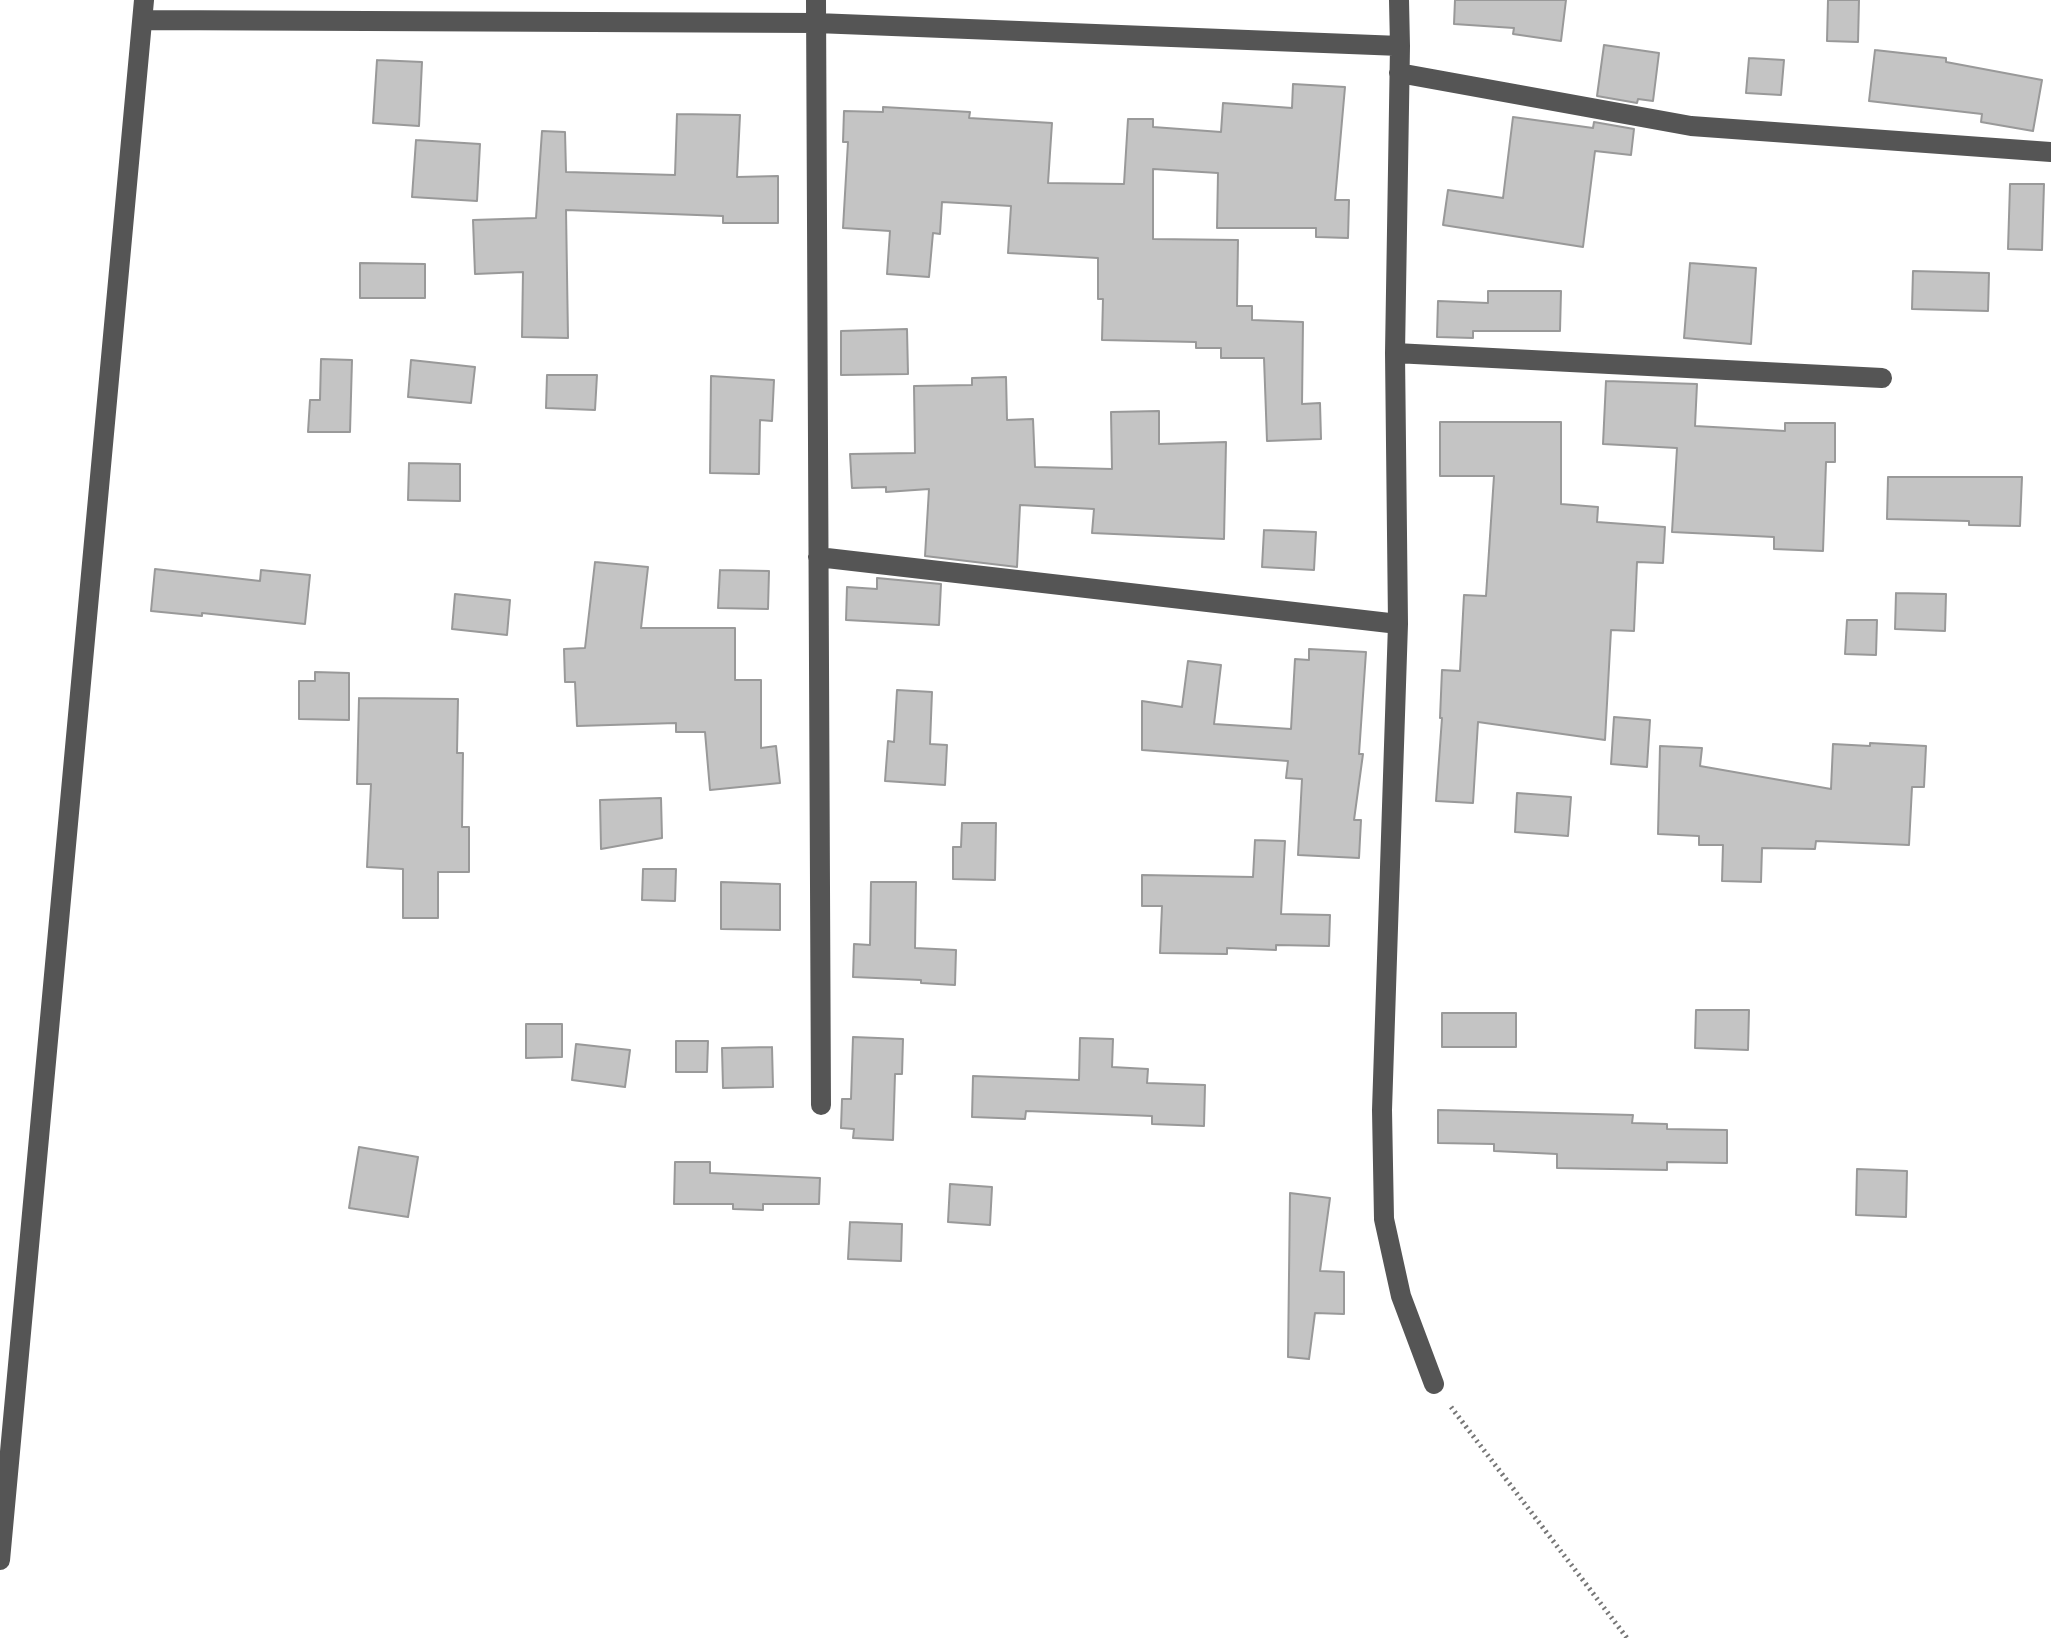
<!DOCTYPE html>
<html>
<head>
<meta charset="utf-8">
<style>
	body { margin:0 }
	canvas { display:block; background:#fff }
</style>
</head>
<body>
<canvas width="2051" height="1638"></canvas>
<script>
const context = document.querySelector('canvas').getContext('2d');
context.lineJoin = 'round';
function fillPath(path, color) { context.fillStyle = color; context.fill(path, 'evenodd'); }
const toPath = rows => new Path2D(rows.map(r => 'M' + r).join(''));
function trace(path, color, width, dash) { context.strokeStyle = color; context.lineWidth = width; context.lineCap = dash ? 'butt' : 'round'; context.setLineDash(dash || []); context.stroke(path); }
const building = toPath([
	[1455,0,1566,0,1561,41,1513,34,1514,28,1454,24,1455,0],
	[1828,0,1859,0,1858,42,1827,41,1828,0],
	[1604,45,1659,53,1653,101,1638,99,1637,103,1597,96,1604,45],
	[1875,50,1946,58,1946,62,2042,80,2033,131,1981,122,1982,114,1869,101,1875,50],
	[1749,58,1784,60,1781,95,1746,93,1749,58],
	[377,60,422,62,419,126,373,123,377,60],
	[1293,84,1345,87,1335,200,1349,200,1348,238,1316,237,1316,228,1217,228,1218,173,1153,169,1153,239,1238,240,1237,306,1252,306,1252,320,1303,322,1302,404,1320,403,1321,439,1267,441,1264,358,1221,358,1221,348,1196,348,1196,342,1102,340,1103,299,1098,299,1098,258,1008,253,1011,206,942,202,940,234,933,233,929,277,887,274,890,231,843,228,848,142,843,142,844,111,883,112,883,107,918,109,970,112,969,118,1052,123,1048,183,1124,184,1128,119,1153,119,1153,127,1221,132,1223,103,1292,108,1293,84],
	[677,114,740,115,737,177,778,176,778,223,723,223,723,216,566,210,568,338,522,337,523,272,475,274,473,220,536,218,542,131,565,132,566,172,675,175,677,114],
	[1513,117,1593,128,1594,122,1634,129,1631,155,1595,151,1583,247,1443,225,1448,190,1503,198,1513,117],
	[416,140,480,144,477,201,412,197,416,140],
	[2010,184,2044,184,2042,250,2008,249,2010,184],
	[360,263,425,264,425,298,360,298,360,263],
	[1690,263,1756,268,1751,344,1684,338,1690,263],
	[1913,271,1989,273,1988,311,1912,309,1913,271],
	[1488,291,1561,291,1560,331,1473,331,1473,338,1437,337,1438,301,1488,303,1488,291],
	[907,329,908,374,841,375,841,331,907,329],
	[321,359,352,360,350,432,308,432,310,400,320,400,321,359],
	[411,360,475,367,471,403,408,397,411,360],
	[547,375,597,375,595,410,546,408,547,375],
	[711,376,774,380,772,421,760,420,759,474,710,473,711,376],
	[1006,377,1007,420,1033,419,1035,467,1112,469,1111,412,1159,411,1159,444,1226,442,1224,539,1092,533,1094,509,1020,505,1017,567,925,556,929,489,886,492,886,487,852,488,850,454,915,453,914,386,972,385,972,378,1006,377],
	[1606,381,1697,384,1695,426,1785,431,1785,423,1835,423,1835,462,1826,462,1823,551,1774,549,1774,537,1672,532,1677,448,1603,444,1606,381],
	[1440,422,1561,422,1561,504,1598,507,1597,522,1665,527,1663,563,1637,562,1634,631,1611,630,1605,740,1478,722,1473,803,1436,801,1442,718,1440,718,1442,670,1460,671,1464,595,1486,596,1494,476,1440,476,1440,422],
	[409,463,460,464,460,501,408,500,409,463],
	[1888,477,2022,477,2020,526,1969,525,1969,521,1887,519,1888,477],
	[1264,530,1316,532,1314,570,1262,567,1264,530],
	[595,562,648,567,641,628,735,628,735,680,761,680,761,748,776,746,780,783,710,790,705,732,676,732,676,723,577,726,575,682,565,682,564,649,585,648,595,562],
	[155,569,260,581,261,570,310,575,305,624,202,613,202,616,151,611,155,569],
	[720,570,769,571,768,609,718,608,720,570],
	[877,578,941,584,939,625,846,620,847,587,877,589,877,578],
	[1896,593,1946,594,1945,631,1895,629,1896,593],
	[455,594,510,600,507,635,452,629,455,594],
	[1847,620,1877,620,1876,655,1845,654,1847,620],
	[1309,649,1366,652,1359,754,1363,754,1354,820,1361,820,1359,858,1298,855,1302,779,1286,778,1288,761,1142,750,1142,701,1182,707,1188,661,1221,665,1214,724,1291,729,1295,659,1309,660,1309,649],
	[315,672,349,673,349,720,299,719,299,681,315,681,315,672],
	[897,690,932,692,930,744,947,745,945,785,885,781,888,741,894,742,897,690],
	[359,698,458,699,457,753,463,753,462,827,469,827,469,872,438,872,438,918,403,918,403,869,367,867,371,784,357,784,359,698],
	[1614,717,1650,720,1647,767,1611,764,1614,717],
	[1870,743,1926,746,1924,787,1912,787,1909,845,1816,841,1815,849,1762,848,1761,882,1722,881,1723,845,1699,845,1699,836,1658,834,1660,746,1702,748,1700,766,1831,789,1833,744,1870,746,1870,743],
	[1517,793,1571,797,1568,836,1515,832,1517,793],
	[661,798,662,838,601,849,600,800,661,798],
	[962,823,996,823,995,880,953,879,953,847,961,847,962,823],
	[1255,840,1285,841,1281,914,1330,915,1329,946,1276,945,1276,950,1227,948,1227,954,1160,953,1162,906,1142,906,1142,875,1253,877,1255,840],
	[643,869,676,869,675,901,642,900,643,869],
	[721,882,780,884,780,930,721,929,721,882],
	[871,882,916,882,915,948,956,950,955,985,921,983,921,980,853,977,854,944,870,945,871,882],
	[1696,1010,1749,1010,1748,1050,1695,1048,1696,1010],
	[1442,1013,1516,1013,1516,1047,1442,1047,1442,1013],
	[526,1024,562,1024,562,1057,526,1058,526,1024],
	[853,1037,903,1039,902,1074,895,1074,893,1140,853,1138,854,1129,841,1128,842,1099,851,1099,853,1037],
	[1080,1038,1113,1039,1112,1067,1148,1069,1147,1083,1205,1085,1204,1126,1152,1124,1152,1116,1026,1111,1025,1119,972,1117,973,1076,1079,1080,1080,1038],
	[676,1041,708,1041,707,1072,676,1072,676,1041],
	[576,1044,630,1050,625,1087,572,1080,576,1044],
	[772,1047,773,1087,723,1088,722,1048,772,1047],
	[1438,1110,1633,1115,1632,1123,1667,1124,1667,1129,1727,1130,1727,1163,1667,1162,1667,1170,1557,1168,1557,1154,1494,1151,1494,1144,1438,1143,1438,1110],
	[359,1147,418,1157,408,1217,349,1208,359,1147],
	[675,1162,710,1162,710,1173,820,1178,819,1204,763,1204,763,1210,733,1209,733,1204,674,1204,675,1162],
	[1857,1169,1907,1171,1906,1217,1856,1215,1857,1169],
	[950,1184,992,1187,990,1225,948,1222,950,1184],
	[1290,1193,1330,1198,1320,1271,1344,1272,1344,1314,1315,1313,1309,1359,1288,1357,1290,1193],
	[850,1222,902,1224,901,1261,848,1259,850,1222]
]);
const path = toPath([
	[1451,1407,1627,1638]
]);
const minor = toPath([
	[816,0,821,1105],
	[143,20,816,23,1400,46,1399,0],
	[1400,46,1395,353,1398,624,1382,1110,1384,1219,1401,1296,1434,1384],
	[1399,73,1691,126,2051,152],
	[1395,353,1882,378],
	[818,557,1398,624],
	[0,1560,144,0]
]);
fillPath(building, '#c4c4c4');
trace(building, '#999', 2);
trace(path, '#777', 5, [2, 4]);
trace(minor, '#555', 20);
</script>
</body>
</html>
